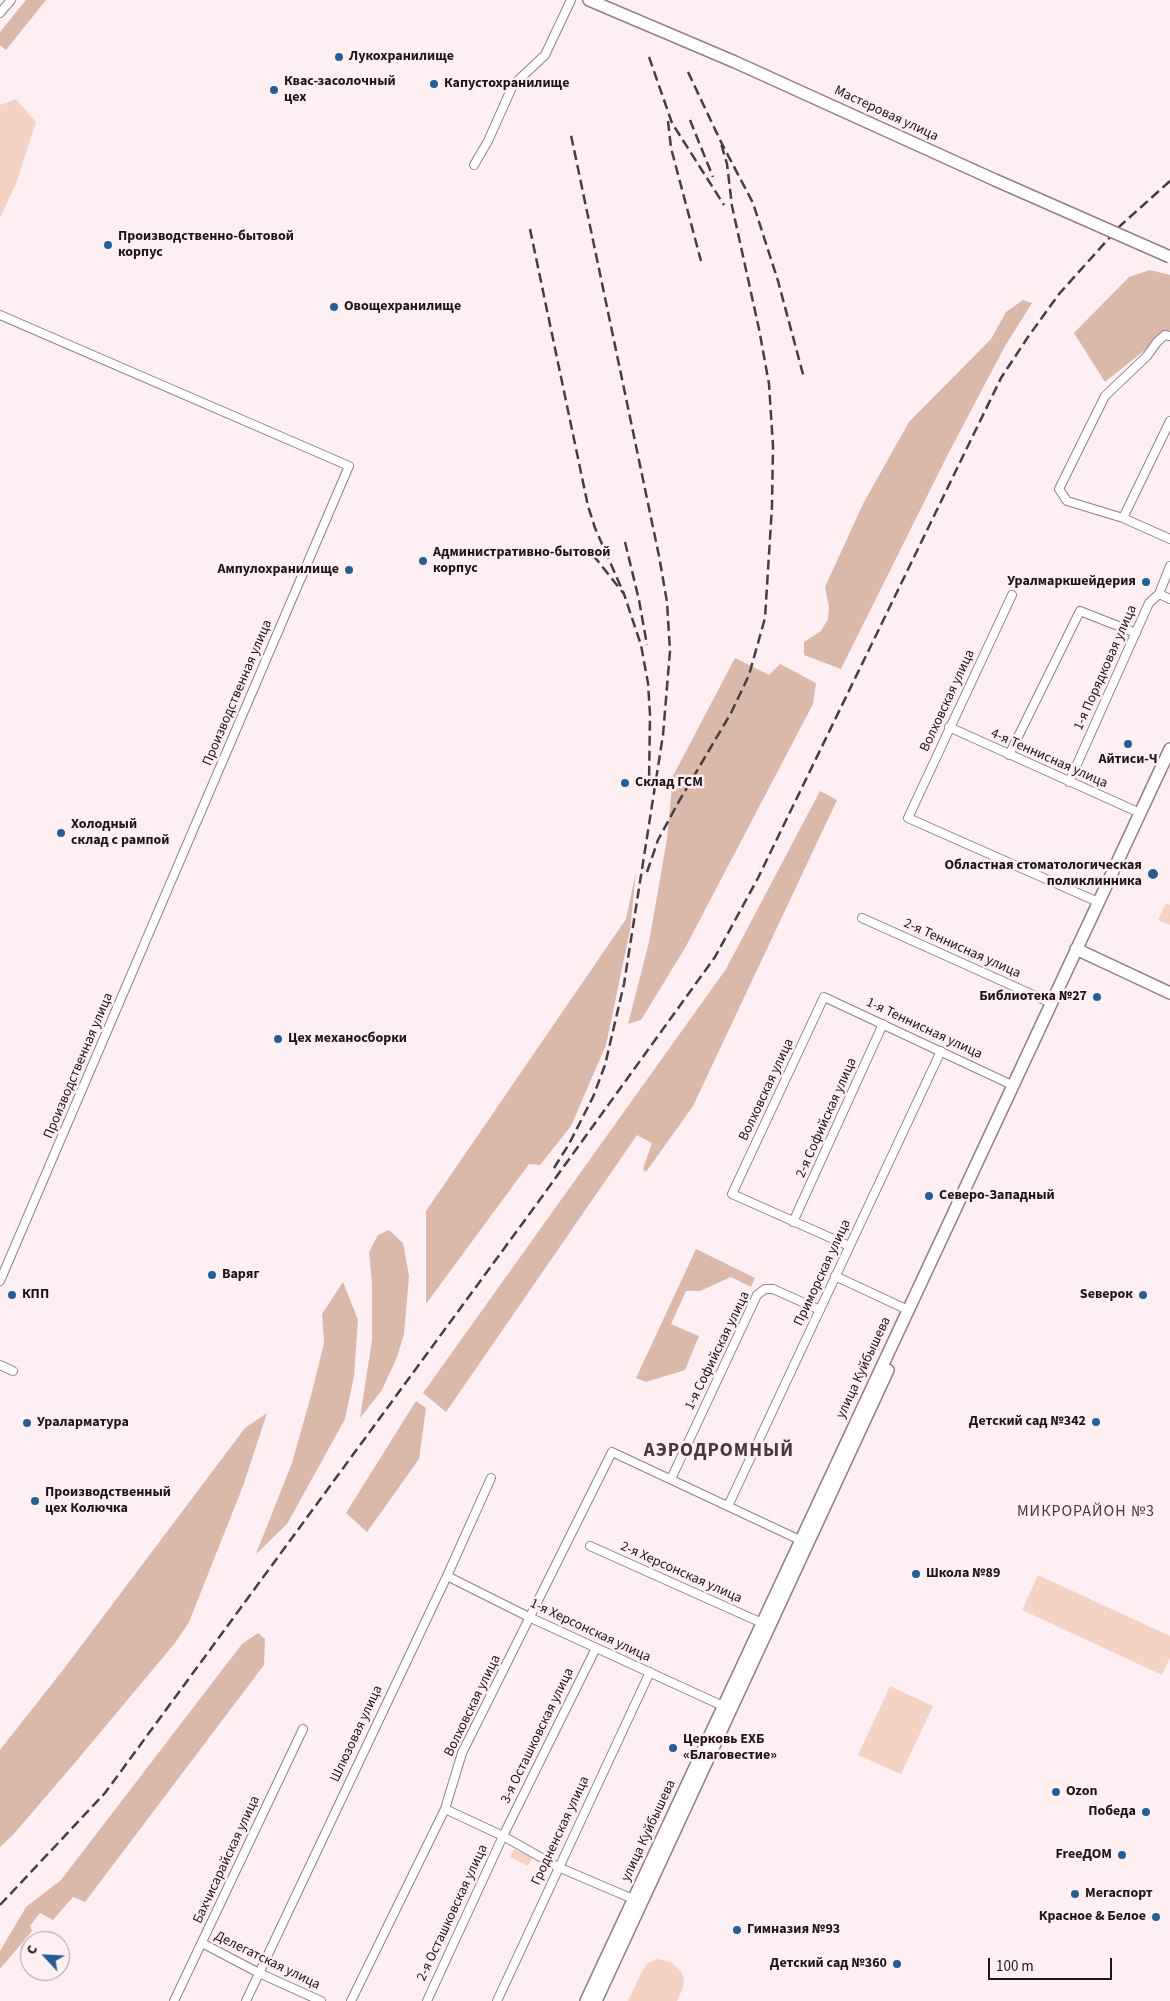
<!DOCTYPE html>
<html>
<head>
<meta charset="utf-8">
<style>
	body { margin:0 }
	#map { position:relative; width:1170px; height:2001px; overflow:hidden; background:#fdeff2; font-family:"Source Sans 3",sans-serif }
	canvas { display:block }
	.north { position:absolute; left:20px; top:1931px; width:50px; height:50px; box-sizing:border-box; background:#fdeff2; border:1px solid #a3989a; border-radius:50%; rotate:295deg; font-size:14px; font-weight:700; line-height:20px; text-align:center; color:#1d1517 }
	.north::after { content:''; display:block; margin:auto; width:18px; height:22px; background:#255d95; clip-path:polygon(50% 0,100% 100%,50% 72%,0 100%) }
	.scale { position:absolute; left:988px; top:1958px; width:124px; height:22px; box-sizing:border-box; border:2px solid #1d1517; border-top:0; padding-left:6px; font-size:15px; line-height:18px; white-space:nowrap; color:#1d1517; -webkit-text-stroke:4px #fdeff2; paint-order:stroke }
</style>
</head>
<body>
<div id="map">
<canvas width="1170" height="2001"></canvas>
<div class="north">С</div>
<div class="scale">100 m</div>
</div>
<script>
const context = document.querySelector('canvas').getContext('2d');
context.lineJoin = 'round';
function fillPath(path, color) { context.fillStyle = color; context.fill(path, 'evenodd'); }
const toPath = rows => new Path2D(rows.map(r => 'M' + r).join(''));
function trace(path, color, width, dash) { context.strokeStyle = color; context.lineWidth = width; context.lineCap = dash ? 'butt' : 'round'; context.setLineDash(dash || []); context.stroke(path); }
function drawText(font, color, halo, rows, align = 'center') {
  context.font = font + ' "Source Sans 3",sans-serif'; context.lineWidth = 5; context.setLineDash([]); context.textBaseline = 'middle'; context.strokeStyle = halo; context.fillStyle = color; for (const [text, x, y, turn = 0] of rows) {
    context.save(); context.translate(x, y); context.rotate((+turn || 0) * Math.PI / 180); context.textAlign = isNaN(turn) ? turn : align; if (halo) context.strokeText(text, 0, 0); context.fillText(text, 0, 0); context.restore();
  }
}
const green = toPath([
	[16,99,36,122,17,181,0,218,0,105],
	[1166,903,1170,905,1170,925,1158,920],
	[1038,1575,1170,1636,1170,1658,1162,1675,1022,1610],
	[890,1686,933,1706,901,1774,858,1755],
	[514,1849,532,1858,528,1866,510,1857],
	[657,1959,671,1962,681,1971,684,1978,683,1988,677,2001,628,2001,643,1969,648,1963]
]);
const forest = toPath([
	[26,0,46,0,6,50,0,45,0,32],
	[1150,270,1170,275,1170,330,1105,382,1074,333,1129,277],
	[1023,300,1032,303,1005,346,947,456,841,669,804,655,804,642,821,631,828,619,829,607,825,587,863,504,909,422,991,339,1006,312],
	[735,658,769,675,780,664,816,683,813,704,685,948,641,1020,628,1024,649,942,667,839,673,776],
	[820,791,837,800,693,1106,646,1172,643,1169,652,1143,637,1135,446,1412,423,1393,726,969],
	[636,872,630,930,606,1045,571,1126,540,1165,529,1164,426,1304,426,1211,626,919],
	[389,1230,403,1243,409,1276,404,1334,397,1357,382,1390,360,1418,372,1340,372,1284,369,1252,378,1235],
	[696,1249,755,1278,751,1287,731,1277,700,1291,686,1291,671,1324,699,1336,685,1370,646,1382,636,1378],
	[343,1282,358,1320,354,1376,345,1419,287,1524,256,1554,292,1463,312,1392,324,1343,322,1314],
	[416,1401,426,1408,419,1459,367,1532,346,1513],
	[267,1413,243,1486,189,1622,175,1643,73,1765,12,1836,0,1847,0,1750,66,1666,245,1428],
	[258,1633,265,1639,264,1665,85,1902,73,1897,53,1920,40,1913,30,1926,32,1931,0,1969,0,1951,26,1907,61,1880,242,1644]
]);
const street = toPath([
	[0,13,11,0],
	[474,165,488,141,513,85,545,55,571,0],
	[0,315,349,466,0,1281],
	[1170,336,1165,335,1157,342,1147,356,1105,396,1059,489,1067,501,1123,518,1170,539],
	[1123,518,1170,421],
	[1159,594,1170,599],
	[1012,595,908,818,1098,902],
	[949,727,1140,813],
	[1009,755,1080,611,1136,633],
	[1069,782,1149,603,1159,594,1170,566],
	[862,918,1051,1003],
	[793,1222,883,1024],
	[849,1246,732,1194,824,997,1012,1085],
	[835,1276,908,1310],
	[0,1365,13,1371],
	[671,1479,757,1295,765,1289,773,1289,820,1310],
	[728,1506,941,1051],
	[590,1546,762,1623],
	[447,1576,531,1618,723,1706],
	[445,1809,503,1836,558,1867,633,1899],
	[202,1943,259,1973,321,2001],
	[174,2001,303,1729],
	[246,2001,447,1576,491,1478],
	[351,2001,445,1809,462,1753,612,1452,800,1540],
	[427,2001,503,1836,596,1648],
	[497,2001,650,1672]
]);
const secondary = toPath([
	[589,0,735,62,995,180],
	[1076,949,1170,993],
	[586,2001,1170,749],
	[596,2001,888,1370]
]);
const rail = toPath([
	[649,57,672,123,724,205],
	[688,72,720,140,753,203,778,281,804,378],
	[690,120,713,177],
	[668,121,671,148,701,261],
	[530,229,588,506,595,528,624,594],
	[625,542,639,600,647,645],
	[593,555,624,594,641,645,648,683,650,715,649,784],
	[647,872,658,840,678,803,731,713,749,675,765,618,772,506,773,446,769,384,759,329,732,206,727,164,720,140],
	[554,1168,569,1144,593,1097,605,1065,624,984,663,735,670,651,667,602,659,556,571,135],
	[0,1905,105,1793,536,1205,715,957,758,878,1001,378,1028,337,1059,294,1120,226,1170,181]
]);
const secondaryBridge = toPath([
	[995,180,1170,257]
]);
const markers = [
	[339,57,5,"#255d95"],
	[434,84,5,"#255d95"],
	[274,90,5,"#255d95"],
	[108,245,5,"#255d95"],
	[334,307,5,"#255d95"],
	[423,561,5,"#255d95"],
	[349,570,5,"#255d95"],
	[1146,582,5,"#255d95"],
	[1128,744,5,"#255d95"],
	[625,783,5,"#255d95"],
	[61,833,5,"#255d95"],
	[1153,874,6,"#255d95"],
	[1097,997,5,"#255d95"],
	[278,1039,5,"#255d95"],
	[929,1196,5,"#255d95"],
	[212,1275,5,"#255d95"],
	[12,1295,5,"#255d95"],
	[1143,1295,5,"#255d95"],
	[1096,1422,5,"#255d95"],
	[27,1423,5,"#255d95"],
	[35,1501,5,"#255d95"],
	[916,1574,5,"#255d95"],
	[673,1748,5,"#255d95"],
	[1056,1792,5,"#255d95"],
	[1146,1812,5,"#255d95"],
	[1122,1855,5,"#255d95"],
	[1075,1894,5,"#255d95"],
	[1156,1917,5,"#255d95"],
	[737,1930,5,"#255d95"],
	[897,1964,5,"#255d95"]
];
const poiNames = [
	["Лукохранилище",349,57],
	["Квас-засолочный",284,82],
	["цех",284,98],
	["Капустохранилище",444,84],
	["Производственно-бытовой",118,237],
	["корпус",118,253],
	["Овощехранилище",344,307],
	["Административно-бытовой",433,553],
	["корпус",433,569],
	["Ампулохранилище",339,570,"right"],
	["Уралмаркшейдерия",1136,582,"right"],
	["Айтиси-Ч",1128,760,"center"],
	["Склад ГСМ",635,783],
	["Холодный",71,825],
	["склад с рампой",71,841],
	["Областная стоматологическая",1142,866,"right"],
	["поликлинника",1142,882,"right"],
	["Библиотека №27",1087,997,"right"],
	["Цех механосборки",288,1039],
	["Северо-Западный",939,1196],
	["Варяг",222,1275],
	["КПП",22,1295],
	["Sеверок",1133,1295,"right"],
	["Детский сад №342",1086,1422,"right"],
	["Ураларматура",37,1423],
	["Производственный",45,1493],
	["цех Колючка",45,1509],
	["Школа №89",926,1574],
	["Церковь ЕХБ",683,1740],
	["«Благовестие»",683,1756],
	["Ozon",1066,1792],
	["Победа",1136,1812,"right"],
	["FreeДОМ",1112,1855,"right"],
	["Мегаспорт",1085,1894],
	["Красное & Белое",1146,1917,"right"],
	["Гимназия №93",747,1930],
	["Детский сад №360",887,1964,"right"]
];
const streetNames = [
	["Мастеровая улица",886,114,25],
	["1-я Порядковая улица",1106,668,-66],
	["Производственная улица",238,693,-67],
	["Волховская улица",948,701,-65],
	["4-я Теннисная улица",1049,759,24],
	["2-я Теннисная улица",962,949,24],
	["1-я Теннисная улица",924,1029,25],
	["Производственная улица",79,1066,-67],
	["Волховская улица",767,1090,-65],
	["2-я Софийская улица",827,1118,-66],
	["Приморская улица",823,1273,-65],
	["1-я Софийская улица",718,1351,-64],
	["улица Куйбышева",864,1368,-65],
	["2-я Херсонская улица",681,1573,24],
	["1-я Херсонская улица",590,1631,25],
	["Волховская улица",473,1706,-64],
	["Шлюзовая улица",357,1734,-65],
	["3-я Осташковская улица",538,1736,-64],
	["Гродненская улица",561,1831,-65],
	["улица Куйбышева",649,1831,-65],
	["Бахчисарайская улица",227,1860,-65],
	["2-я Осташковская улица",453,1913,-65],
	["Делегатская улица",267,1961,26]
];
const quarterNames = [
	["МИКРОРАЙОН №3",1086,1512]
];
const districtNames = [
	["АЭРОДРОМНЫЙ",719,1452]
];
fillPath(green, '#f4d3c5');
fillPath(forest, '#dab8aa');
trace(street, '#937e84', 10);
trace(secondary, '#937e84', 14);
trace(street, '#fff', 8);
trace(secondary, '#fff', 11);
trace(rail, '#483e41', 2.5, [10, 5]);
trace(secondaryBridge, '#937e84', 14, []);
trace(secondaryBridge, '#fff', 11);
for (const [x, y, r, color] of markers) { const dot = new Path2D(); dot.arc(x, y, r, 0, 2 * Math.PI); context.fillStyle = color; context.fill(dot); trace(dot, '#fdeff2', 2); }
drawText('bold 14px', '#1d1517', '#fdeff2', poiNames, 'left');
drawText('14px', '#1d1517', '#fdeff2', streetNames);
context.letterSpacing = '1px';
drawText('16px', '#49373c', '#fdeff2', quarterNames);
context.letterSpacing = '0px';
context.letterSpacing = '1px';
drawText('bold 19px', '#49373c', '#fdeff2', districtNames);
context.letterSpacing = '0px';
</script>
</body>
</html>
